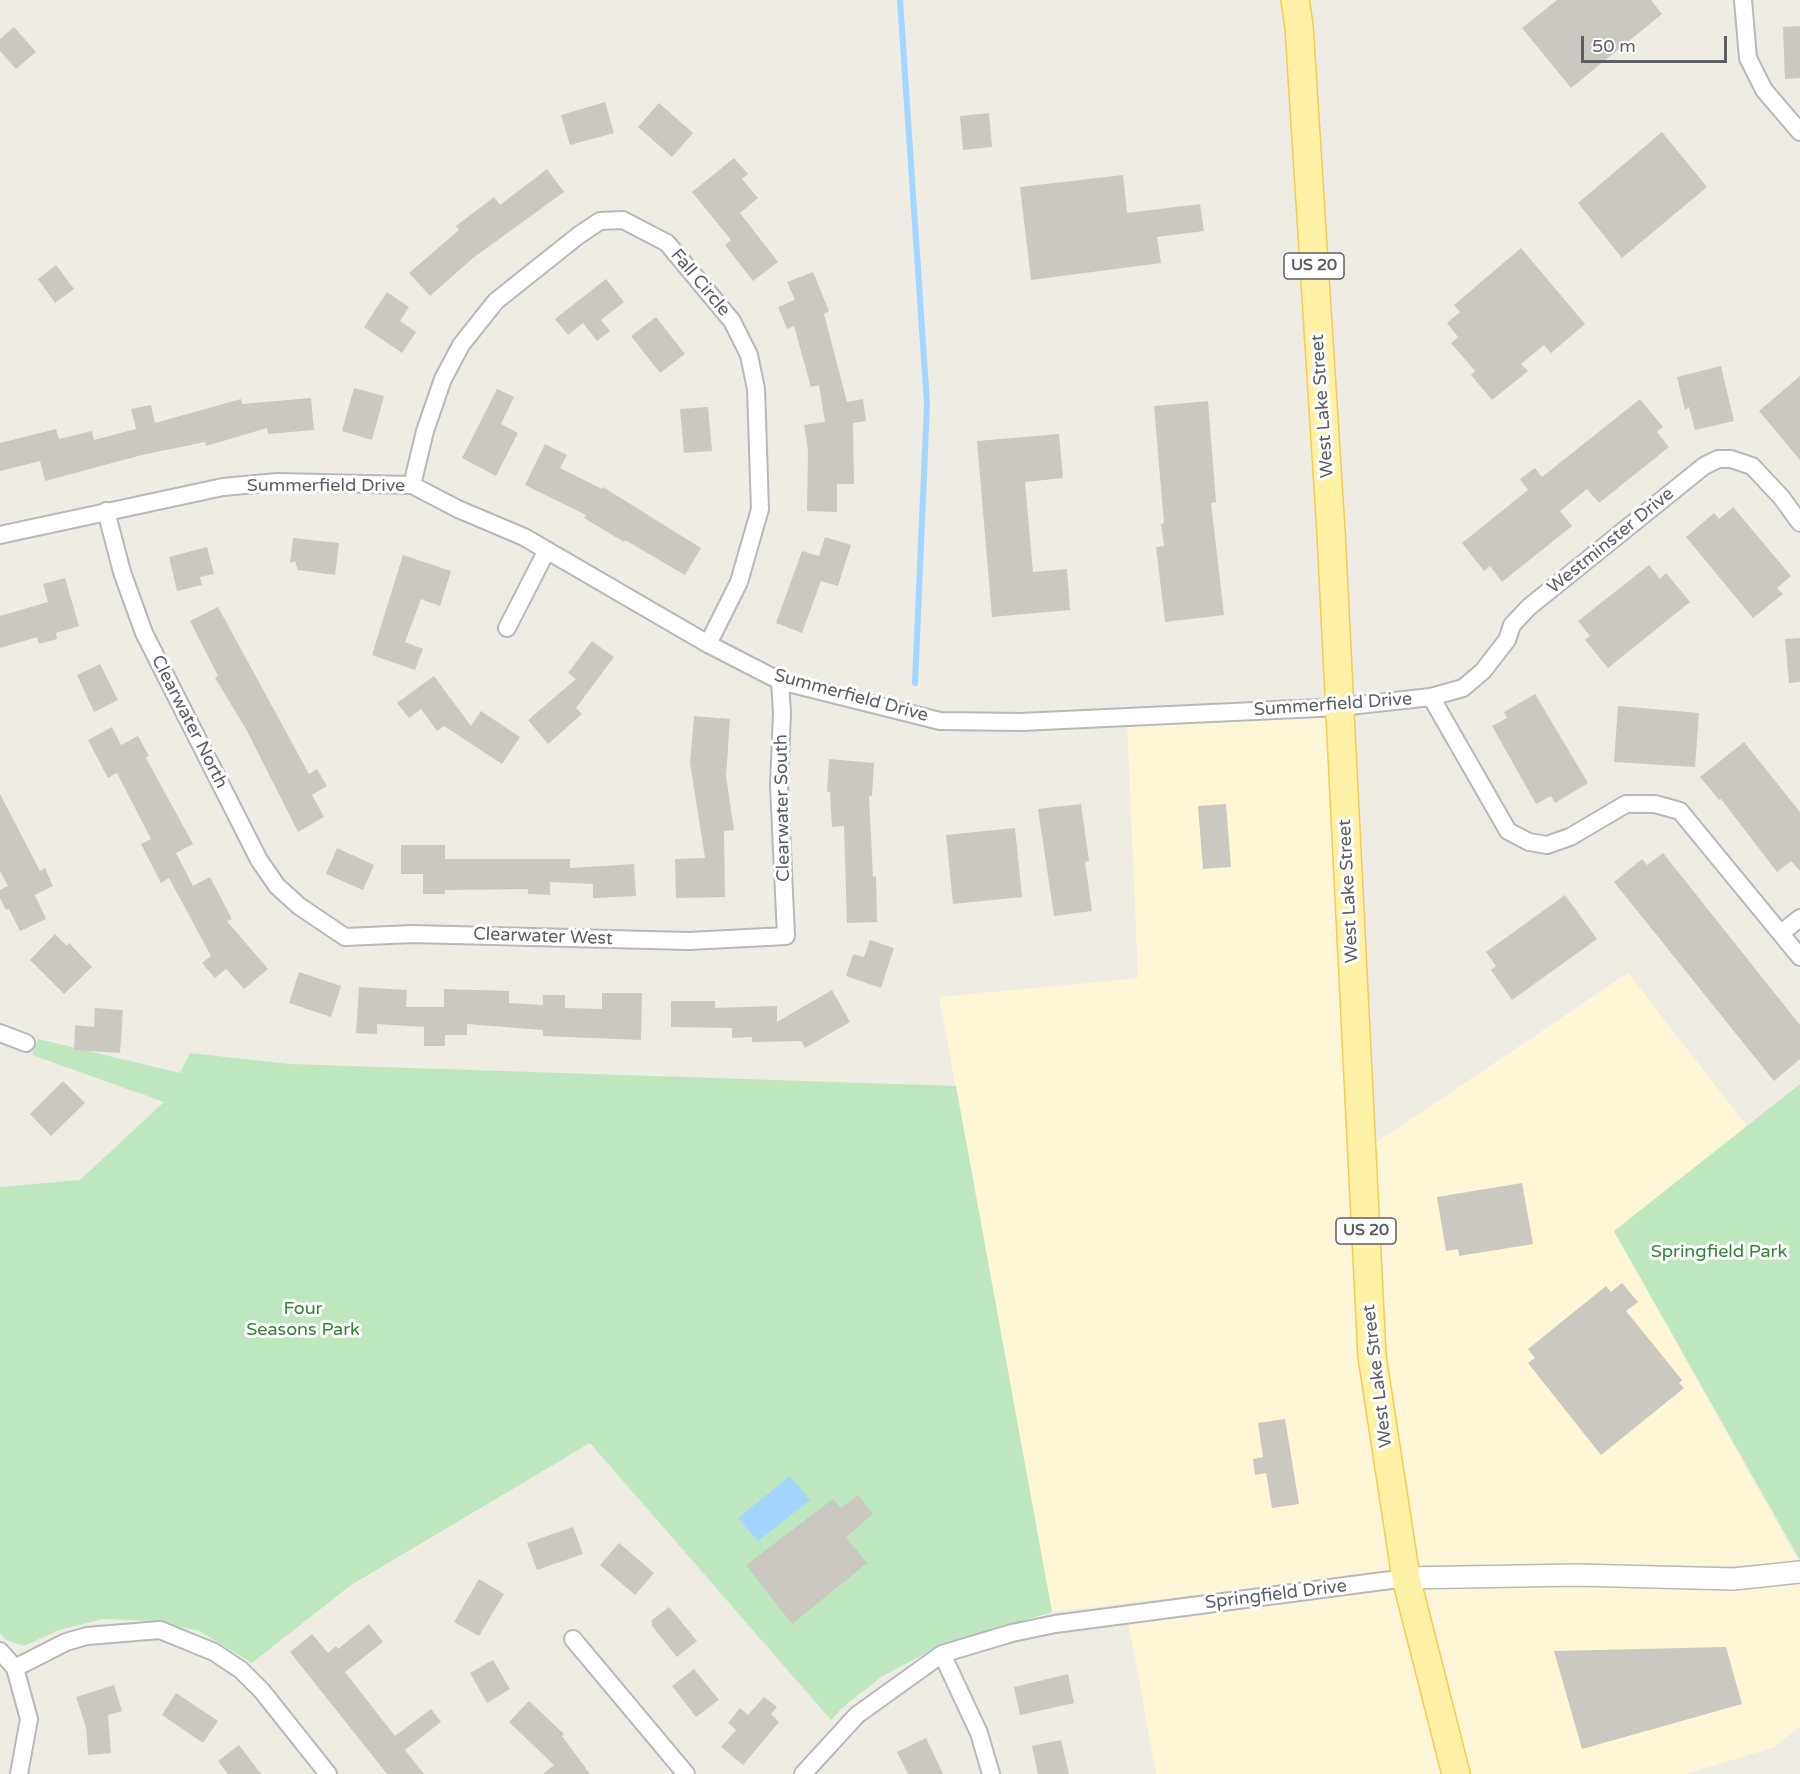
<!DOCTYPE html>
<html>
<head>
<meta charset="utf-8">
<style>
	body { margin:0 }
	#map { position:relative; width:1800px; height:1774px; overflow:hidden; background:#eeece3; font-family:"Varela Round",sans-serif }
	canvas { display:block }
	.scale { position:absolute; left:1581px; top:36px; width:146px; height:27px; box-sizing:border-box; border:3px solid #5b5f64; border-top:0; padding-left:8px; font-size:18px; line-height:21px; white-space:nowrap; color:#5b5f64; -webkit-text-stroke:4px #fff; paint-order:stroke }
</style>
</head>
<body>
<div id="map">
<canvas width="1800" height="1774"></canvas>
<div class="scale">50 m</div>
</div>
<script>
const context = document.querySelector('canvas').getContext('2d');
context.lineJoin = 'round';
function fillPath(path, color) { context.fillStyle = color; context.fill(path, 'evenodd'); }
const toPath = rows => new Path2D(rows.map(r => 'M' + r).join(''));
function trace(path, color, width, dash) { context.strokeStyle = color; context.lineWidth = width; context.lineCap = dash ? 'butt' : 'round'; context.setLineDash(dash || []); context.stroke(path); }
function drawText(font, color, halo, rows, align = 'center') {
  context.font = font + ' "Varela Round",sans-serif'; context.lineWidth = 6; context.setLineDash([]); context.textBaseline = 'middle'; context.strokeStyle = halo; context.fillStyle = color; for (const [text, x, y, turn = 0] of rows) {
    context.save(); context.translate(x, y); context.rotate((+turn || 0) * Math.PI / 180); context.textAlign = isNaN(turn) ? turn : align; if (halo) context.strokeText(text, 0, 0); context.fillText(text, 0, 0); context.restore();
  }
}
const commercial = toPath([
	[1333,714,1396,1571,1052,1612,939,997,1138,978,1127,724],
	[1628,973,1747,1126,1614,1232,1800,1564,1415,1570,1379,1352,1369,1147],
	[1800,1579,1800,1726,1775,1747,1686,1774,1463,1774,1413,1586,1725,1585],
	[1401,1586,1448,1774,1156,1774,1128,1620]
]);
const green = toPath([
	[38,1039,180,1073,190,1053,290,1064,956,1086,1052,1612,939,1646,881,1677,842,1708,831,1720,590,1443,351,1585,252,1663,199,1631,155,1621,103,1619,59,1630,24,1646,6,1640,0,1633,0,1187,80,1180,164,1102,32,1055],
	[1800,1084,1800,1560,1614,1231]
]);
const water = toPath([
	[790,1476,810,1500,758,1541,738,1518]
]);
const stream = toPath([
	[900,0,927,404,915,683]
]);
const building = toPath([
	[1557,0,1651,0,1662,14,1571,88,1522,28],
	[1800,26,1800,78,1785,79,1783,27],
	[14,27,36,52,16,69,0,51,0,39],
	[605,102,614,133,570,145,561,115],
	[659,103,693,133,672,157,638,127],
	[989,113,992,147,963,150,960,116],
	[1662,132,1707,187,1622,258,1578,203],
	[734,158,748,174,742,179,758,198,740,213,778,262,753,281,725,245,731,240,692,192],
	[547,169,564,192,473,258,430,296,409,273,459,230,456,226,494,197,500,205],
	[1123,175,1127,213,1200,204,1204,231,1157,237,1161,263,1031,280,1020,187],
	[1521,248,1585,324,1551,353,1544,345,1521,364,1528,371,1492,400,1471,375,1475,371,1451,343,1458,337,1447,323,1460,312,1454,305],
	[56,265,74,289,55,303,38,279],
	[813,272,829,311,824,314,847,402,863,399,866,421,853,423,854,484,837,484,837,512,807,511,808,451,804,425,825,422,819,385,811,387,794,326,787,329,778,307,795,300,787,282],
	[606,279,624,302,601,320,610,331,597,341,583,323,568,335,555,319],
	[387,292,409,307,400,321,416,332,402,353,364,327],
	[656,317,685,354,660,373,631,336],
	[1721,366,1734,421,1695,430,1689,407,1685,410,1677,377],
	[1800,376,1800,460,1759,411],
	[354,388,384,396,372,440,342,431],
	[497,389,514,397,501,424,518,433,496,476,462,458],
	[311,398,314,430,268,434,267,428,206,446,205,442,142,455,45,481,40,461,0,471,0,443,56,429,59,439,92,431,94,440,136,429,131,409,151,405,155,423,241,399,242,404],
	[1640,399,1663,427,1657,432,1669,447,1599,503,1587,489,1560,511,1572,526,1502,582,1490,566,1484,571,1462,543,1528,490,1520,479,1535,468,1542,477],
	[1208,401,1216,502,1211,503,1224,615,1165,622,1156,547,1164,546,1161,524,1164,523,1154,406],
	[708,407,712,451,684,453,680,409],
	[1059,434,1063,478,1025,482,1033,572,1067,569,1070,610,992,617,977,441],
	[545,444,567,455,560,468,602,489,603,487,701,548,685,575,625,540,624,542,584,518,586,515,525,485],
	[1733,507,1791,576,1777,588,1783,594,1753,618,1686,537,1714,513,1719,519],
	[825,537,851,545,838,586,821,581,802,633,776,623,802,551,819,556],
	[293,538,339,543,335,575,298,570,295,561,290,563],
	[207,547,214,574,200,577,202,585,177,591,169,557],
	[403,555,451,571,440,606,421,599,405,642,423,649,415,670,372,655],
	[1649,565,1660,579,1666,573,1690,602,1608,668,1585,640,1590,636,1578,621],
	[65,578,79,626,56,633,57,639,39,644,37,637,0,648,0,616,48,602,43,584],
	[218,607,309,774,317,769,327,786,312,795,324,817,298,832,246,729,215,678,218,676,190,621],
	[1800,638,1800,682,1789,683,1785,639],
	[592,641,614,657,576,708,582,714,548,744,528,720,576,679,568,673],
	[100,664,118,700,94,712,77,675],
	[434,676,471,726,481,711,520,737,502,764,444,726,437,731,421,709,409,718,397,703],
	[1535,694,1588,783,1555,803,1551,796,1536,804,1492,726,1507,718,1504,712],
	[1618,706,1699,713,1695,767,1614,762],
	[694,716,730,719,726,776,734,830,724,831,725,897,676,898,675,859,705,858,690,763],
	[112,727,121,745,138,736,149,756,146,758,193,844,176,853,193,886,210,877,232,919,227,921,268,969,244,989,226,969,215,978,202,963,211,956,169,878,161,883,141,844,151,839,117,773,108,778,88,740],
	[1744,742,1800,812,1800,871,1791,861,1777,872,1721,799,1719,800,1700,777],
	[829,759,874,763,872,796,869,796,873,877,876,876,877,922,847,923,844,826,832,827,830,792,827,792],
	[0,794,40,871,45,868,53,886,35,895,46,919,20,931,9,909,6,910,0,898,0,890,8,886,0,871],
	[1081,804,1089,861,1085,862,1092,911,1054,916,1038,809],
	[1226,804,1231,867,1203,869,1198,806],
	[1015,828,1022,897,953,904,946,835],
	[401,845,445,845,445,859,570,859,570,868,634,864,636,896,593,898,593,884,550,882,550,895,528,894,528,889,445,890,445,894,423,894,423,874,401,874],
	[337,848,374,865,363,890,326,874],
	[1663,853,1800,1025,1800,1059,1774,1081,1614,882,1642,859,1647,865],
	[1565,895,1597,939,1512,1000,1491,970,1496,966,1486,952],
	[55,934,67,946,69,943,92,967,64,994,30,960],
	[870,940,894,948,881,988,846,976,853,954,864,957],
	[299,972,341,986,331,1017,289,1003],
	[359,987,407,990,406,1007,444,1007,444,989,509,991,509,1003,543,1005,543,995,565,995,565,1008,602,1009,602,993,642,993,641,1040,543,1036,543,1030,467,1024,467,1035,445,1035,445,1046,424,1046,424,1027,377,1024,377,1034,356,1033],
	[832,990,850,1022,805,1048,801,1041,752,1042,752,1037,732,1038,732,1028,671,1027,671,1001,715,1001,715,1008,777,1006,777,1022],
	[95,1008,123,1010,120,1053,74,1050,75,1025,94,1027],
	[63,1081,85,1103,51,1136,30,1114],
	[1522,1183,1533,1244,1459,1256,1458,1249,1446,1251,1437,1197],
	[1622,1283,1638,1302,1626,1311,1682,1380,1679,1383,1684,1388,1601,1455,1528,1363,1535,1358,1528,1349,1606,1286,1611,1292],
	[1285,1419,1299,1504,1272,1508,1266,1473,1255,1475,1253,1459,1263,1457,1258,1423],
	[858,1495,873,1514,846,1537,867,1563,792,1624,746,1565,833,1499,841,1508],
	[573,1527,583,1554,537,1570,527,1543],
	[619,1543,654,1573,635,1595,600,1565],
	[479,1579,504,1594,479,1636,454,1622],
	[669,1607,697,1641,677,1657,652,1626,652,1620],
	[369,1624,383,1642,345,1672,395,1736,431,1709,441,1722,405,1750,424,1774,387,1774,290,1652,312,1634,328,1653,336,1646,338,1649],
	[1726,1647,1742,1704,1582,1749,1554,1651],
	[493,1660,510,1689,487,1703,470,1673],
	[694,1669,719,1700,696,1717,672,1686],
	[1068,1674,1074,1703,1020,1715,1014,1687],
	[114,1685,122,1711,108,1715,111,1753,88,1755,86,1727,76,1697],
	[176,1693,218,1721,203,1743,162,1715],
	[764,1697,777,1707,771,1714,779,1722,743,1765,721,1747,736,1730,728,1723,740,1708,748,1715],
	[529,1701,564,1734,562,1736,590,1774,543,1774,554,1765,509,1722],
	[926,1738,943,1774,908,1774,897,1752],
	[1061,1740,1069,1774,1038,1774,1032,1746],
	[239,1745,261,1774,228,1774,218,1761]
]);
const minor = toPath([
	[1743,0,1748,58,1764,90,1800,132],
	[412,485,425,431,443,379,461,345,496,301,579,235,600,221,623,220,667,243,732,321,749,355,756,389,760,509,739,582,708,644],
	[106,511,122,572,144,633,259,860,277,886,299,906,345,937,413,934,689,941,786,936,779,785,782,713,780,681],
	[0,535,223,487,277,482,412,485,458,509,524,537,708,644,780,681,940,721,1021,722,1340,707,1431,697,1508,831,1529,842,1547,845,1570,837,1626,804,1655,804,1680,811,1800,957],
	[507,628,547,550],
	[1431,697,1463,688,1483,671,1507,640,1512,625,1529,607,1704,466,1718,459,1731,459,1752,466,1782,498,1800,523],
	[1781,933,1800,918],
	[0,1033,26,1043],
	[573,1639,686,1774],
	[0,1651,15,1668,29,1719,19,1774],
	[942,1654,979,1733,991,1774],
	[15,1668,66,1642,87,1636,160,1630,214,1652,241,1670,262,1691,328,1774],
	[803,1774,857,1715,942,1654,1012,1633,1055,1624,1406,1578]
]);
const tertiary = toPath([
	[1406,1578,1577,1575,1734,1579,1800,1572]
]);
const primary = toPath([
	[1295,0,1299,26,1331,532,1372,1356,1406,1578,1456,1774]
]);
const shields = [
	[1314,266,60],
	[1366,1231,60]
];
const shieldNames = [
	["US 20",1314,266],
	["US 20",1366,1231]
];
const streetNames = [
	["Fall Circle",700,283,50],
	["West Lake Street",1323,406,-94],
	["Summerfield Drive",326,486],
	["Westminster Drive",1611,541,-39],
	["Summerfield Drive",851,696,15],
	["Summerfield Drive",1333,705,-4],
	["Clearwater North",189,722,63],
	["Clearwater South",783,808,-91],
	["West Lake Street",1349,891,-93],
	["Clearwater West",543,937,2],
	["West Lake Street",1378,1376,-97],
	["Springfield Drive",1276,1595,-7]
];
const parkNames = [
	["Springfield Park",1719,1252],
	["Four",303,1309],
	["Seasons Park",303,1330]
];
fillPath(commercial, '#fff6d7');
fillPath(green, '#bee7bf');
fillPath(water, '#a2d5ff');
trace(stream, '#a2d5ff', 6);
fillPath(building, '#cbc8c2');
trace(minor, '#b5b9bd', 20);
trace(tertiary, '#b5b9bd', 24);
trace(primary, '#f5cb55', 30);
trace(minor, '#fff', 16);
trace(tertiary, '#fff', 21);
trace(primary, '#fff2a7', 27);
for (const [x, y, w] of shields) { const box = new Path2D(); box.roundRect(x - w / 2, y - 13, w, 26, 4.5); context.fillStyle = '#fff'; context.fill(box); trace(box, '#5b5f64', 1.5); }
drawText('bold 16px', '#5b5f64', null, shieldNames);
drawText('18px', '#5b5f64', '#fff', streetNames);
drawText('18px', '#328437', '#fff', parkNames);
</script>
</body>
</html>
